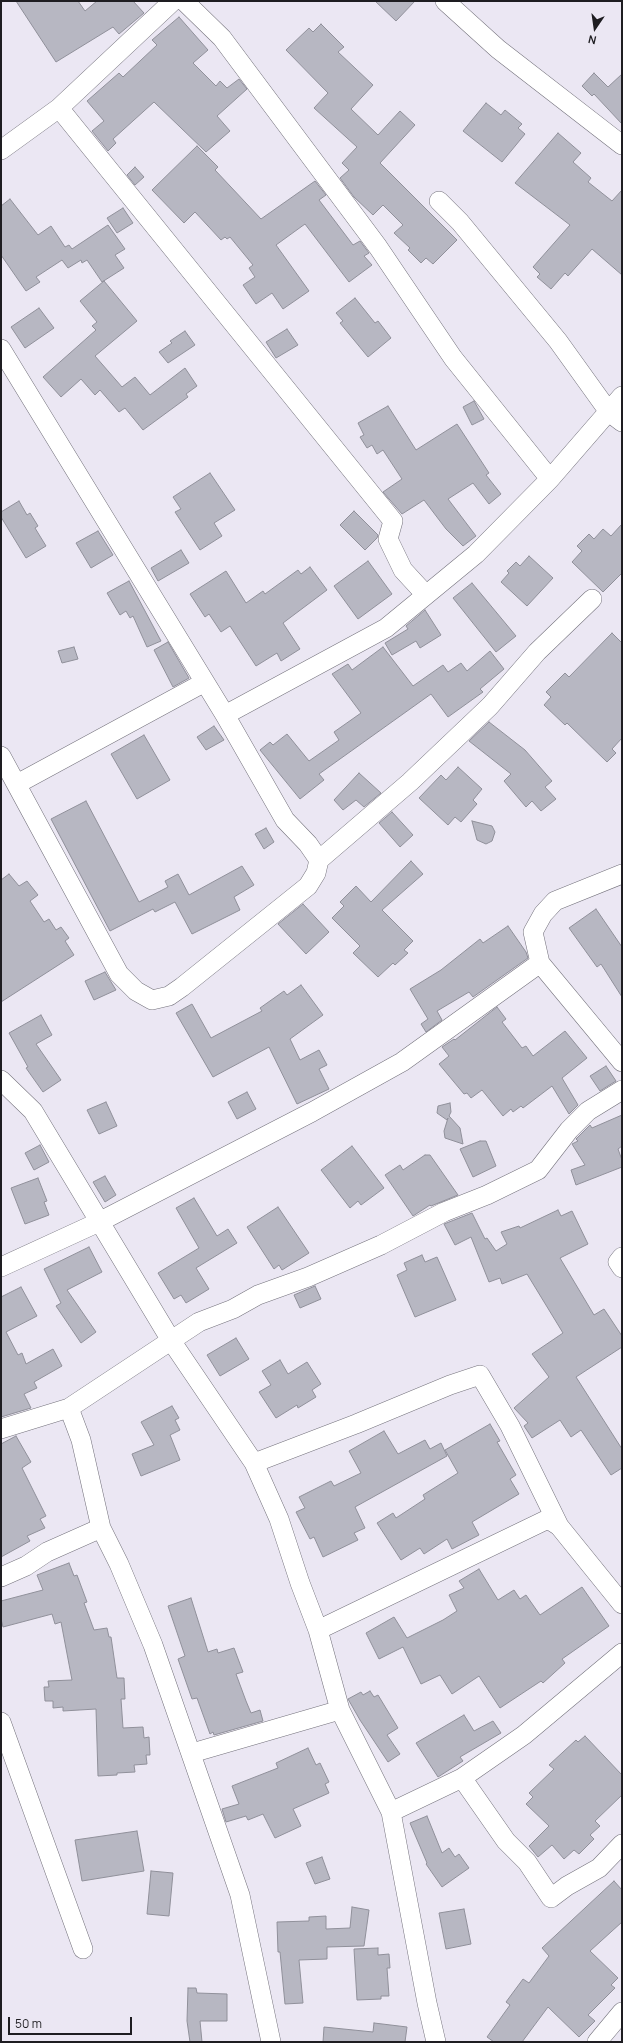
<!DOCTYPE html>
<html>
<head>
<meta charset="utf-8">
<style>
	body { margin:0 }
	#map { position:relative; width:623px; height:2043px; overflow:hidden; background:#ebe7f3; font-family:Manrope,sans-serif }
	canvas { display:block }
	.frame { position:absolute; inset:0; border:2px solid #1e1d21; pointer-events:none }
	.north { position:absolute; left:575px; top:8px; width:40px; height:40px; -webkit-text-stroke:3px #ebe7f3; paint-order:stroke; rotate:193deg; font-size:11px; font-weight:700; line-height:16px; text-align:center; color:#1e1d21 }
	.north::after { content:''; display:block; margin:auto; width:14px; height:18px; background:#1e1d21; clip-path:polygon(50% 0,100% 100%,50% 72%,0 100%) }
	.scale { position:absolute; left:8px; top:2017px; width:124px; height:18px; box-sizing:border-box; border:2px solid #1e1d21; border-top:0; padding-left:5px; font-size:12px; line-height:14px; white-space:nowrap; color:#1e1d21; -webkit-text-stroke:3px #ebe7f3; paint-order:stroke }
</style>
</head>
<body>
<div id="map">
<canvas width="623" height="2043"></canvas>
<div class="frame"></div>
<div class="north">N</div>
<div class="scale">50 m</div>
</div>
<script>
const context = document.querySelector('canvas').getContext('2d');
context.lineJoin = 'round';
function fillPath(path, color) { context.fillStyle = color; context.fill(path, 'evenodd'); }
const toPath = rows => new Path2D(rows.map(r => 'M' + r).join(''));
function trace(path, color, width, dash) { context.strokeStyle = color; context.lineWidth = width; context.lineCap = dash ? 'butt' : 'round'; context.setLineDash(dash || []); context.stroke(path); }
const building = toPath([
	[16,1,78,1,85,11,97,1,133,1,144,13,119,34,113,27,56,62,16,1],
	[375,1,415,1,396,21,375,1],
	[179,17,208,50,193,63,216,86,220,81,227,88,239,79,247,89,217,116,230,131,206,152,154,102,113,139,116,143,108,151,92,131,104,121,87,101,119,73,123,77,157,45,152,40,179,17],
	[321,24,344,47,338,52,373,85,351,109,378,135,400,111,415,125,380,163,457,240,433,264,426,258,421,263,408,250,410,248,394,233,403,225,383,205,373,215,354,197,340,178,349,170,342,163,357,147,314,108,328,93,286,50,309,28,313,32,321,24],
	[594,73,608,87,622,74,622,124,594,94,592,96,582,86,594,73],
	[486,103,501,115,505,110,522,124,518,128,525,134,502,162,463,131,486,103],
	[558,133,581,153,573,162,591,178,588,182,612,201,622,190,622,275,592,249,568,276,565,273,551,289,537,277,540,274,533,267,570,225,515,183,558,133],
	[197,146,218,167,215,170,261,219,315,181,326,195,319,200,353,245,360,241,369,253,364,256,372,265,349,282,305,224,276,245,309,291,283,309,272,293,256,304,243,285,255,277,249,268,253,265,230,237,227,239,225,237,221,240,195,212,184,223,152,190,197,146],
	[135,167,144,177,135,185,127,175,135,167],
	[10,199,38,235,51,226,65,247,69,245,72,249,108,225,125,249,115,255,124,268,102,282,87,260,82,263,81,260,68,268,62,260,36,277,40,282,26,291,1,255,1,206,10,199],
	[123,208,133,223,117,233,107,218,123,208],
	[104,281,137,321,95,356,122,387,135,377,150,395,185,368,197,386,186,394,188,397,143,430,125,408,119,412,100,390,95,395,81,379,61,397,43,377,96,330,92,326,97,322,80,301,104,281],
	[355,298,375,323,378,321,391,338,368,357,340,323,343,321,336,313,355,298],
	[39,308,54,328,25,348,11,327,39,308],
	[287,329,298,345,276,358,266,342,287,329],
	[185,331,195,345,168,363,159,352,172,343,170,341,185,331],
	[474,401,484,419,472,425,463,407,474,401],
	[388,406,416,450,457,424,489,473,486,475,501,494,489,504,473,483,448,499,476,536,463,546,446,529,424,500,402,514,383,492,402,479,383,450,377,454,372,445,367,448,360,437,364,435,358,423,388,406],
	[210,473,235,510,214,523,222,536,200,550,175,512,181,509,173,497,210,473],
	[19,501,27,515,30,513,38,526,35,528,46,546,26,558,1,517,1,512,19,501],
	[354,511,378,535,377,538,365,550,340,525,354,511],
	[622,524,622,573,603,592,572,562,582,551,577,546,589,534,594,539,603,529,611,536,622,524],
	[98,531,113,555,91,568,76,543,98,531],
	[181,550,189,563,158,581,151,568,181,550],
	[529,556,553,578,527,606,501,582,509,573,507,571,516,562,520,566,529,556],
	[368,561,392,594,358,619,334,586,368,561],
	[310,567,327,590,283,623,300,649,281,661,277,653,256,666,230,626,221,632,209,614,205,617,190,594,226,571,246,603,263,591,265,594,298,570,301,574,310,567],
	[129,581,161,641,147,647,133,616,130,618,126,611,120,615,107,593,129,581],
	[472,583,516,636,496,652,453,598,472,583],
	[425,610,441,635,420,648,416,641,392,655,385,643,408,629,406,626,425,610],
	[612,633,622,643,622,738,612,749,616,753,607,762,567,723,565,725,544,705,551,697,546,692,565,673,569,677,612,633],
	[168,642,189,678,173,687,154,650,168,642],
	[74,647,78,659,62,663,58,651,74,647],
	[383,647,413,686,443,665,448,672,461,663,467,671,490,651,504,669,480,689,483,692,448,717,431,694,319,774,324,780,300,799,260,750,270,742,273,745,287,734,309,761,339,740,334,732,361,713,332,674,348,664,352,670,383,647],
	[489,722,525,750,552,781,545,787,556,799,541,811,532,801,526,807,504,781,511,774,469,741,489,722],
	[214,726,224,740,206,750,197,737,214,726],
	[144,735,170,780,137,799,111,754,144,735],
	[458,767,482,789,473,800,477,804,461,822,455,817,448,825,419,798,441,775,446,780,458,767],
	[359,773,381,793,364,807,356,800,343,810,334,800,359,773],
	[86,801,139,902,168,887,165,881,178,874,189,895,242,866,254,885,234,897,240,910,192,934,175,902,155,912,153,909,110,931,51,819,86,801],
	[392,812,413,835,400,847,379,823,392,812],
	[472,821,492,826,495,832,492,841,486,844,477,840,472,821],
	[266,828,274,842,264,849,255,834,266,828],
	[411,861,423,874,382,910,413,941,404,950,408,953,395,965,393,963,378,977,353,953,360,946,332,918,344,906,340,902,356,886,371,902,411,861],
	[9,874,19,886,27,881,38,895,30,901,44,922,49,919,56,930,61,927,69,938,65,941,74,955,1,1002,1,880,9,874],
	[303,904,329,932,306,954,278,924,303,904],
	[596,909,622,947,622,997,601,964,597,967,569,928,596,909],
	[508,926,526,952,528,958,473,997,469,992,437,1011,442,1020,426,1032,421,1024,428,1019,410,989,441,970,480,939,483,943,508,926],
	[105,972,116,990,94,1000,85,981,105,972],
	[301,985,323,1015,290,1039,300,1060,319,1050,327,1065,319,1069,329,1089,297,1104,269,1047,213,1077,176,1013,192,1004,211,1038,262,1011,260,1008,284,991,287,995,301,985],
	[497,1007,506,1019,502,1022,522,1048,526,1046,533,1056,565,1031,587,1058,562,1078,578,1105,569,1114,552,1086,523,1108,521,1106,513,1112,511,1109,503,1116,482,1090,471,1098,467,1093,464,1094,439,1064,449,1056,442,1047,454,1039,455,1040,497,1007],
	[41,1015,52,1035,36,1044,61,1080,43,1092,26,1068,28,1067,9,1033,41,1015],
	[606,1066,616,1081,600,1091,590,1076,606,1066],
	[247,1092,256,1109,237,1119,228,1102,247,1092],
	[106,1102,117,1126,99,1134,87,1110,106,1102],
	[450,1103,451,1112,449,1116,460,1128,463,1144,445,1138,444,1131,448,1118,447,1120,437,1113,438,1106,450,1103],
	[622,1115,622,1146,618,1149,622,1160,622,1167,576,1185,571,1170,585,1165,572,1144,578,1141,576,1139,590,1125,592,1128,622,1115],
	[480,1141,486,1141,496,1166,473,1177,460,1149,480,1141],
	[40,1145,49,1162,34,1170,25,1153,40,1145],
	[352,1146,384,1188,361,1205,358,1201,350,1208,321,1170,352,1146],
	[425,1155,430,1155,458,1195,431,1206,430,1205,413,1216,385,1175,400,1165,403,1170,425,1155],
	[105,1176,116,1195,105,1202,93,1182,105,1176],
	[38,1178,47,1201,44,1202,49,1215,25,1224,11,1188,38,1178],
	[194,1198,217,1236,228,1229,237,1243,196,1268,209,1289,186,1303,181,1295,174,1299,158,1273,199,1248,176,1208,194,1198],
	[278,1207,309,1253,282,1270,279,1265,274,1269,247,1227,278,1207],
	[558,1210,561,1216,572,1211,588,1244,560,1258,594,1315,604,1309,622,1336,622,1347,576,1377,622,1449,622,1468,611,1475,581,1430,571,1437,560,1420,532,1438,524,1426,528,1423,514,1408,549,1377,532,1354,563,1333,527,1274,502,1284,500,1278,489,1282,471,1237,455,1245,444,1224,472,1213,485,1239,487,1238,496,1251,507,1244,501,1232,519,1226,520,1228,558,1210],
	[89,1247,102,1272,67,1290,96,1332,81,1343,56,1306,61,1303,44,1269,89,1247],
	[422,1255,425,1262,437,1257,456,1300,415,1317,397,1275,407,1270,404,1263,422,1255],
	[315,1286,321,1299,300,1308,294,1295,315,1286],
	[21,1287,37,1316,6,1332,18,1355,22,1353,26,1364,53,1349,62,1366,34,1382,37,1388,24,1394,31,1408,1,1417,1,1297,21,1287],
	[236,1338,249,1359,220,1376,207,1355,236,1338],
	[280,1360,288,1374,307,1362,321,1384,312,1390,316,1397,298,1408,297,1405,276,1418,259,1392,271,1385,262,1371,280,1360],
	[172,1406,179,1418,175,1420,180,1430,170,1435,180,1460,141,1476,132,1454,154,1445,141,1422,172,1406],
	[490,1424,500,1441,497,1442,516,1475,510,1479,519,1494,472,1522,479,1535,452,1549,447,1539,424,1554,420,1548,401,1560,377,1523,393,1513,396,1518,425,1499,423,1495,458,1473,445,1450,490,1424],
	[384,1431,398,1454,425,1440,430,1449,441,1443,447,1456,355,1507,365,1528,354,1533,358,1540,323,1557,314,1537,310,1539,296,1512,305,1508,299,1497,331,1481,334,1486,361,1473,349,1451,384,1431],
	[16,1436,31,1462,22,1468,46,1516,40,1519,45,1528,27,1536,30,1541,1,1557,1,1444,16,1436],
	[69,1563,74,1576,77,1575,87,1602,84,1603,94,1630,107,1628,109,1637,111,1637,117,1678,124,1678,125,1699,121,1699,123,1728,143,1727,144,1738,149,1737,150,1755,146,1755,147,1764,134,1765,135,1772,117,1773,117,1775,98,1776,96,1709,63,1711,63,1707,53,1708,53,1701,45,1701,44,1687,49,1687,48,1681,72,1680,61,1622,55,1624,52,1614,3,1627,1,1619,1,1601,43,1590,37,1575,69,1563],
	[479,1569,498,1600,514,1590,520,1599,526,1595,540,1615,582,1587,609,1626,562,1659,565,1663,543,1683,541,1681,500,1708,479,1676,452,1694,440,1675,421,1684,403,1647,379,1659,366,1633,394,1617,407,1638,443,1620,457,1611,449,1595,464,1588,459,1581,479,1569],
	[191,1598,208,1652,217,1649,218,1653,234,1648,243,1672,236,1674,246,1701,251,1713,260,1710,263,1721,214,1735,213,1732,210,1734,197,1698,192,1699,178,1659,185,1656,168,1606,191,1598],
	[370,1691,374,1697,378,1695,398,1728,387,1735,400,1754,388,1762,360,1720,348,1699,361,1692,363,1695,370,1691],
	[464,1715,474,1731,493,1721,501,1733,460,1757,463,1761,438,1777,416,1743,464,1715],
	[585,1736,622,1775,622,1795,595,1821,600,1826,590,1835,594,1839,579,1854,574,1850,564,1859,552,1845,538,1857,529,1846,549,1826,526,1804,533,1797,529,1793,554,1769,549,1765,576,1740,578,1742,585,1736],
	[308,1748,316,1765,320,1763,329,1782,325,1784,329,1793,293,1809,301,1826,275,1838,263,1814,248,1820,246,1816,226,1822,222,1809,239,1804,232,1786,278,1768,276,1763,308,1748],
	[427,1816,442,1853,449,1848,455,1857,459,1854,469,1868,442,1887,426,1864,427,1863,410,1823,427,1816],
	[137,1831,144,1871,82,1881,75,1840,137,1831],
	[322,1857,330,1879,315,1884,306,1863,322,1857],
	[151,1871,173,1873,169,1916,147,1914,151,1871],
	[614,1881,622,1890,622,1922,590,1951,618,1978,611,1985,615,1988,588,2015,595,2021,579,2037,548,2007,522,2042,494,2042,487,2037,510,2005,506,2002,523,1979,529,1983,549,1956,542,1948,614,1881],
	[352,1907,369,1910,364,1946,327,1947,327,1959,299,1960,303,2003,285,2004,280,1952,278,1952,277,1922,309,1921,309,1917,326,1916,326,1929,350,1928,352,1907],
	[464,1909,471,1944,446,1949,439,1913,464,1909],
	[378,1948,378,1955,389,1954,390,1968,387,1968,389,1996,381,1996,381,1999,357,2000,354,1949,378,1948],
	[188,1988,196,1988,197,1993,227,1994,227,2021,200,2021,202,2042,190,2042,187,2021,188,1988],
	[374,2023,407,2027,405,2042,323,2042,324,2027,373,2032,374,2023]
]);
const street = toPath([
	[184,1,222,38,378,247,453,358,550,479],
	[445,1,498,49,622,145],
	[59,108,393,521,388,539,403,570,426,595],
	[1,150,59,108,173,1],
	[439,201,460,222,558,341,609,412,622,422],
	[1,349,225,715,285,820,308,844,319,860,316,873,308,886,182,987,169,996,152,1000,136,991,119,974,1,756],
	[225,715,386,628,476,554,550,479,622,396],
	[17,784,205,682],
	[319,860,410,782,490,706,537,652,592,599],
	[622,874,555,901,543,914,533,932,540,963,622,1062],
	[1,1080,33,1111,172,1342,254,1463,279,1519,300,1583,318,1630,340,1710,391,1812,427,2003,436,2042],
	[622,1257,618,1262,622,1268],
	[1,1267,99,1222,312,1112,402,1062,540,963],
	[69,1408,81,1440,101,1528,119,1564,153,1645,240,1895,271,2042],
	[1,1429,69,1408,199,1322,233,1309,258,1295,308,1277,381,1245,444,1212,487,1195,538,1170,569,1130,588,1111,622,1090],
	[254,1463,356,1424,450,1385,480,1375,510,1426,559,1526],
	[1,1577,26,1566,47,1552,101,1528],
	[318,1630,548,1519,559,1526,622,1604],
	[1,1722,83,1949],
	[192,1753,340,1710],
	[462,1778,506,1841,527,1862,551,1898,567,1886,599,1868,622,1844],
	[391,1812,462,1778,524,1735,622,1653],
	[597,2042,622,2012]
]);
fillPath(building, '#b7b7c2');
trace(building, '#90909a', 1);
trace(street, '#74727c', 20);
trace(street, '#fff', 19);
</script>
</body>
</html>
